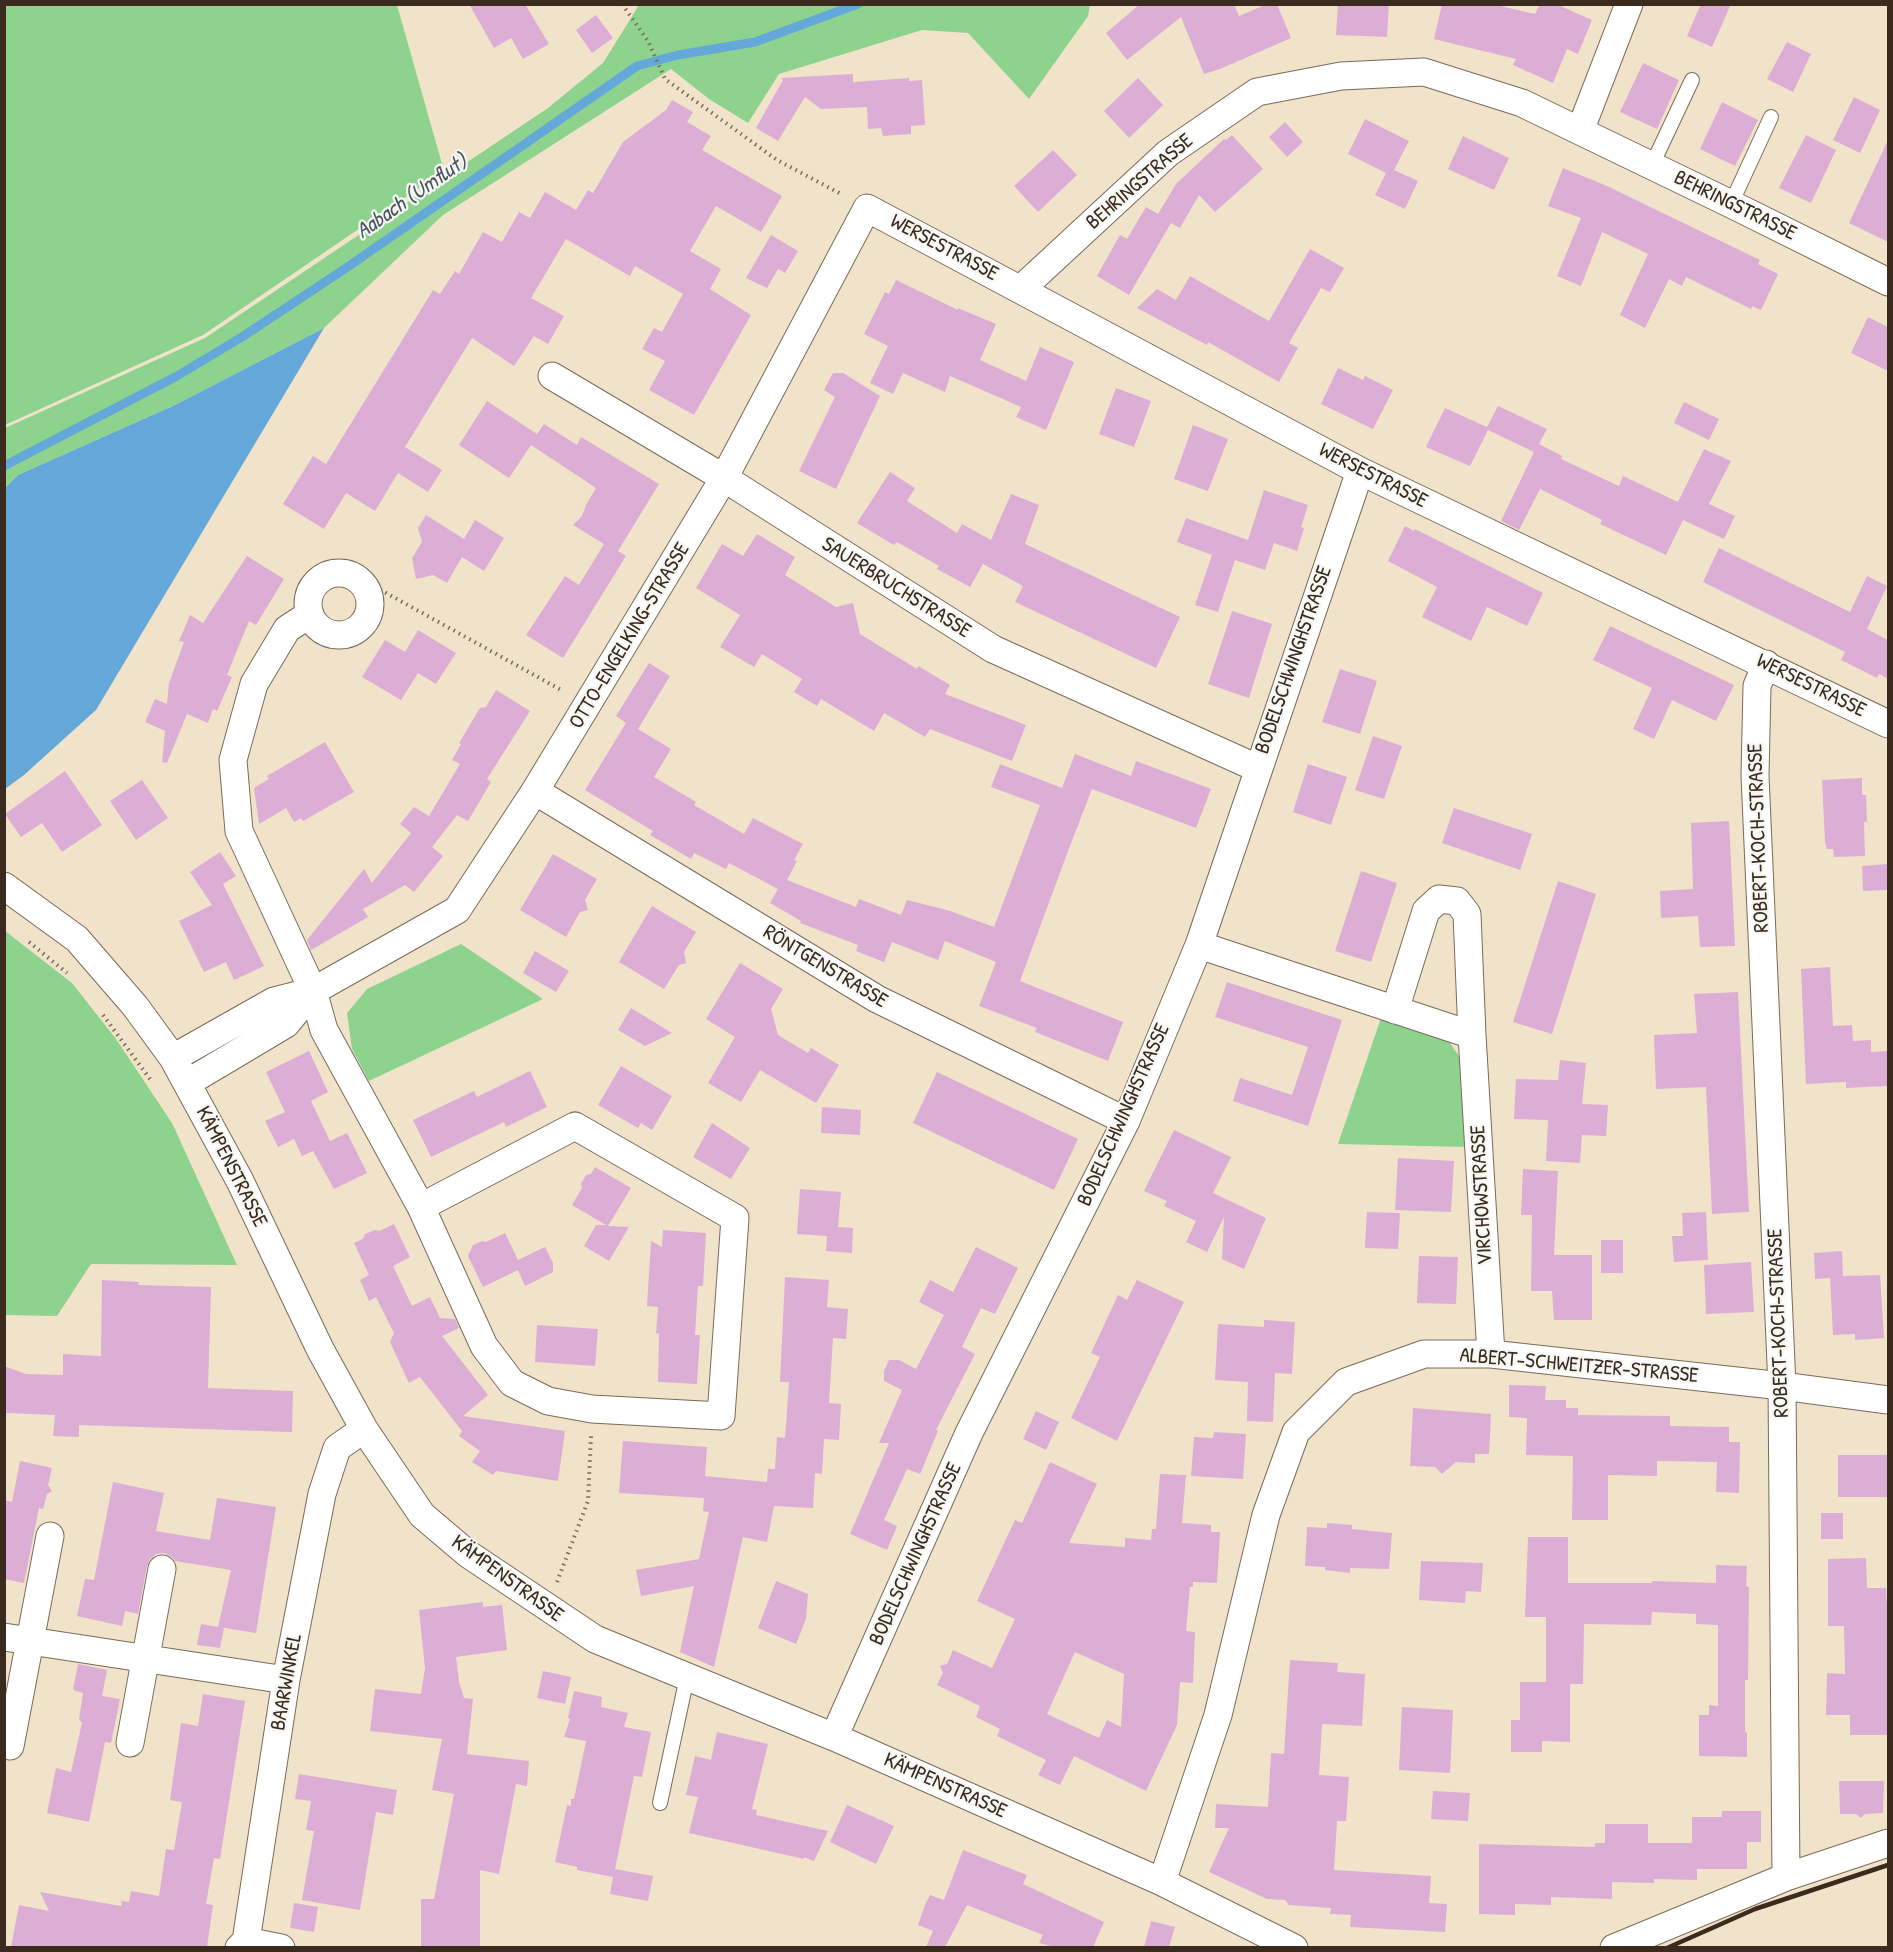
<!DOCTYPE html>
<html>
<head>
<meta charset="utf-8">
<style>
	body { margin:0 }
	#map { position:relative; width:1893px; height:1952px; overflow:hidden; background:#f0e3c9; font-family:"Patrick Hand",sans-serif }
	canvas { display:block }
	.frame { position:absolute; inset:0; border:6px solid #3b2a1e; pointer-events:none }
</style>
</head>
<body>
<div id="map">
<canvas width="1893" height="1952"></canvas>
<div class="frame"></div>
</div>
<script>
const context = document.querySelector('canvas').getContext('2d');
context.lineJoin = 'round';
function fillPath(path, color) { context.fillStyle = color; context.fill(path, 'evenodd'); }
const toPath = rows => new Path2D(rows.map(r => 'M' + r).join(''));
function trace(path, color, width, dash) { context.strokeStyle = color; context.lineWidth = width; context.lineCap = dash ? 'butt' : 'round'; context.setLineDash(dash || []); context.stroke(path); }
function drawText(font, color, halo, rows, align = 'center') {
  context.font = font + ' "Patrick Hand",sans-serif'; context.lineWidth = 4.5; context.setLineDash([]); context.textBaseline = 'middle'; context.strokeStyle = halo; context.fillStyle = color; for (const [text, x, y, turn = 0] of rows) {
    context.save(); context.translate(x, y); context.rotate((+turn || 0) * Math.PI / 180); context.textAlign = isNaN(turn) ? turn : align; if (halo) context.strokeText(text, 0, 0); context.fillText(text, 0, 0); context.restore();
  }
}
const green = toPath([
	[4,5,397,5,444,171,203,335,5,425],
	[639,5,1090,5,1088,16,1029,99,968,33,922,30,779,74,748,123,709,99,671,69,443,215,324,328,175,405,18,475,5,488,5,428,205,338,548,108,603,63],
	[5,931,72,983,116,1039,172,1123,237,1265,91,1264,57,1316,5,1315],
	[461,944,543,999,369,1081,352,1049,347,1013,367,989],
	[1381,1018,1448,1040,1461,1059,1467,1147,1338,1144]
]);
const water = toPath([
	[324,328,96,710,24,775,5,789,5,488,18,475,175,405]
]);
const stream = toPath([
	[4,466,177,376,242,337,349,266,637,66,678,55,755,42,858,4]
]);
const building = toPath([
	[469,4,525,4,549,44,523,59,511,38,494,48],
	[1140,4,1234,4,1239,16,1267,4,1277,4,1291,38,1220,69,1204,74,1181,17,1127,60,1106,33],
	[1338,4,1389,4,1387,37,1336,35],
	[1442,4,1492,4,1535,14,1540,4,1556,4,1592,20,1578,54,1567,49,1553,83,1513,65,1516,59,1434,39],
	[1701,4,1731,4,1712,47,1687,36],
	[596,15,613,38,592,53,576,30],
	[1787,42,1811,54,1793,92,1767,79],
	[1643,63,1679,80,1657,129,1620,112],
	[853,74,853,82,909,78,909,81,922,80,925,125,911,126,911,134,883,136,881,128,868,129,867,107,821,109,805,97,778,141,756,128,783,80,781,78],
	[1138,78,1163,105,1129,138,1104,111],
	[1854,97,1880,110,1860,153,1833,140],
	[672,100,693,112,687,122,711,136,702,150,782,196,761,232,716,206,690,251,721,269,710,289,751,315,694,415,649,390,665,361,642,349,654,328,662,332,683,294,635,266,630,276,566,239,531,298,564,316,548,344,534,336,514,366,472,338,405,447,442,470,428,492,398,473,375,511,346,493,324,529,283,504,313,456,326,464,433,290,440,294,455,271,459,274,483,232,502,242,519,212,530,218,545,192,576,210,588,190,593,193,623,142,666,110],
	[1722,102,1758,120,1735,166,1700,149],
	[1365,119,1409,141,1394,170,1418,181,1405,209,1375,195,1386,173,1348,154],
	[1285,122,1303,142,1287,157,1269,137],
	[1232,135,1263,169,1215,212,1199,195,1180,228,1171,223,1129,295,1097,276,1120,235,1127,239,1146,207,1158,214,1176,184,1224,139,1226,140],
	[1806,135,1836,150,1811,203,1779,188],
	[1463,136,1509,158,1494,190,1448,169],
	[1888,140,1888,242,1849,223],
	[1053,150,1077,175,1038,212,1014,186],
	[1563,168,1607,186,1760,260,1758,264,1778,274,1761,310,1752,306,1751,309,1686,277,1682,286,1669,279,1645,328,1620,315,1648,254,1602,232,1581,286,1557,276,1581,218,1548,206],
	[771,235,798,251,785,273,778,269,767,288,746,278],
	[1310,249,1344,268,1330,292,1321,288,1289,343,1298,348,1279,382,1208,342,1207,345,1137,308,1157,289,1176,300,1190,276,1269,321],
	[896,280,958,310,958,308,996,324,980,360,1026,381,1040,347,1074,362,1046,430,1016,417,1021,407,950,376,945,392,903,373,893,394,870,383,888,346,864,334,885,292,889,294],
	[1868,317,1888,327,1888,371,1851,353],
	[1338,368,1363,380,1365,376,1393,390,1373,429,1321,404],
	[833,373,843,373,880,396,836,489,799,471,835,397,824,390],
	[1116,388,1151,401,1134,447,1099,434],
	[487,401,537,434,544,424,577,445,581,437,659,484,618,551,626,556,563,658,526,635,565,576,579,585,604,544,573,525,582,516,586,505,596,488,531,445,509,478,459,445],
	[1684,402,1719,419,1709,440,1674,423],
	[1498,406,1547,429,1539,444,1562,456,1561,459,1619,486,1623,476,1678,502,1704,449,1731,461,1709,504,1735,516,1724,539,1683,520,1666,555,1600,524,1602,520,1540,489,1519,530,1501,521,1534,452,1488,430,1470,466,1426,447,1445,408,1487,427],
	[1193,425,1228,439,1208,491,1174,479],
	[890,472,915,488,907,501,957,533,962,524,991,540,1011,494,1039,505,1025,544,1180,617,1156,668,1015,602,1023,586,983,564,970,587,937,569,939,566,897,542,894,545,857,523],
	[1264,490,1308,505,1301,527,1304,528,1297,551,1274,543,1265,570,1235,560,1218,612,1195,605,1212,555,1177,542,1186,518,1248,540],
	[426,515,464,539,475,520,504,538,484,571,462,557,447,583,433,575,416,579,412,558,422,542,418,528],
	[1405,526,1414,531,1415,529,1543,593,1527,626,1487,607,1471,641,1422,617,1437,587,1388,561],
	[757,534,795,557,785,575,836,607,853,603,860,634,917,669,918,666,950,685,945,694,1026,725,1012,761,930,729,925,737,884,713,874,731,821,699,817,706,794,692,802,679,762,654,754,667,720,647,740,615,696,588,722,544,743,556],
	[1719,548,1850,612,1867,576,1887,586,1867,629,1888,640,1888,679,1879,674,1877,678,1841,660,1845,652,1703,582],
	[247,556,284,579,256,625,249,621,227,675,232,677,217,711,213,709,208,723,187,714,167,763,162,762,165,731,145,722,155,699,167,704,169,683,184,642,179,641,190,615,203,623],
	[1232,611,1272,624,1249,698,1208,684],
	[1610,626,1734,685,1716,721,1672,700,1654,739,1633,729,1652,688,1593,660],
	[418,630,456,653,436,684,418,673,401,700,362,677,385,640,405,652],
	[649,663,670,676,638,729,671,749,654,777,696,802,694,805,744,834,753,818,803,844,794,860,797,861,787,880,856,907,859,899,901,915,907,900,947,910,994,927,1040,805,991,787,1000,764,1062,788,1075,754,1131,776,1136,761,1211,789,1196,828,1092,789,1068,851,1020,981,1123,1022,1108,1061,1035,1032,1037,1028,979,1006,996,962,945,941,938,960,892,942,884,962,856,951,858,945,800,923,801,921,770,903,778,889,729,863,726,869,694,853,691,859,650,835,653,831,585,790,626,723,616,716],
	[1340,669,1377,681,1360,734,1322,722],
	[496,690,530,711,487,779,491,782,468,821,457,815,432,847,443,856,414,892,405,885,363,909,368,917,311,950,307,940,364,869,372,883,411,833,400,824,414,807,429,816,460,764,452,760,461,744,459,743,480,708,486,707],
	[1373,736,1402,746,1384,799,1355,790],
	[325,742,354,792,303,821,301,818,294,822,286,808,259,824,254,788,269,779,267,776],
	[1308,764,1347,777,1331,825,1293,812],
	[65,771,102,825,62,852,42,823,21,837,5,814],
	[1862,778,1862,795,1866,795,1867,822,1864,822,1865,856,1834,857,1833,849,1827,849,1825,842,1822,780],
	[142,780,168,818,136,840,110,801],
	[1454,808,1532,834,1520,870,1442,843],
	[1729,821,1735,946,1700,947,1698,916,1661,918,1660,891,1693,889,1691,823],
	[220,852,236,876,223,884,264,966,234,980,226,962,204,972,179,921,212,905,190,872],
	[553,854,597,879,585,900,588,910,580,912,566,937,520,910],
	[1888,864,1888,890,1863,891,1862,866],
	[1361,871,1397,883,1371,962,1335,951],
	[1558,881,1596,894,1552,1034,1513,1022],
	[652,906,696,932,684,952,686,963,679,965,664,989,619,962],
	[535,951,569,971,556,992,523,973],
	[740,963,783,989,771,1009,778,1035,808,1053,811,1048,839,1065,816,1103,760,1070,741,1102,708,1083,735,1037,706,1019],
	[1830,967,1833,1026,1852,1025,1853,1041,1871,1040,1871,1052,1888,1051,1888,1086,1846,1088,1846,1082,1806,1084,1801,969],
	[1227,982,1342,1020,1308,1126,1233,1101,1240,1078,1292,1095,1308,1047,1215,1017],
	[1738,992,1749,1212,1712,1214,1706,1087,1656,1089,1654,1035,1697,1033,1694,994],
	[631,1008,672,1033,645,1046,618,1030],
	[309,1051,328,1092,311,1101,330,1141,347,1133,367,1173,334,1189,313,1151,302,1156,294,1139,278,1147,265,1121,285,1112,266,1072],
	[1560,1060,1586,1063,1582,1104,1608,1105,1606,1136,1582,1135,1580,1163,1546,1161,1548,1120,1514,1119,1516,1079,1558,1080],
	[621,1066,672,1096,652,1130,641,1123,638,1128,598,1105],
	[530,1071,547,1107,506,1127,504,1122,431,1157,413,1120,474,1091,477,1097],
	[937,1072,1078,1139,1054,1190,913,1123],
	[822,1107,861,1110,860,1135,821,1133],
	[712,1123,750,1148,731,1179,693,1157],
	[1174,1130,1231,1157,1213,1193,1266,1218,1244,1269,1222,1259,1224,1217,1207,1252,1186,1242,1196,1221,1164,1206,1167,1201,1144,1191],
	[1398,1158,1454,1161,1451,1212,1395,1210],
	[595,1167,631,1188,608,1226,629,1227,609,1261,584,1246,596,1225,606,1225,572,1205,582,1188,581,1184,586,1175,591,1174],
	[1523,1169,1558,1171,1554,1255,1592,1255,1592,1320,1554,1320,1552,1291,1531,1291,1532,1215,1521,1215],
	[800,1189,841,1192,838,1227,853,1228,852,1253,826,1251,827,1236,797,1234],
	[1367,1212,1400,1213,1398,1249,1365,1248],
	[1706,1212,1708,1260,1674,1262,1672,1236,1683,1236,1682,1213],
	[394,1224,410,1257,393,1266,412,1306,430,1297,440,1318,455,1319,459,1328,442,1336,488,1395,463,1416,565,1431,558,1481,496,1471,493,1475,472,1462,480,1451,459,1436,462,1431,420,1377,409,1383,390,1342,394,1333,376,1297,369,1301,360,1280,369,1275,354,1243,363,1239,365,1234,375,1230,379,1231],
	[663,1230,706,1233,703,1286,698,1286,695,1335,700,1335,697,1384,658,1382,659,1334,656,1333,658,1307,647,1306,651,1241,662,1247],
	[505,1233,518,1260,545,1247,553,1263,553,1272,525,1286,518,1270,483,1287,468,1256,473,1245,482,1241,486,1242],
	[1601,1240,1623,1240,1623,1273,1601,1273],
	[976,1247,1018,1268,995,1314,981,1308,962,1347,975,1354,936,1430,938,1431,920,1474,907,1469,884,1520,897,1526,887,1550,850,1534,889,1443,879,1443,902,1390,884,1381,884,1371,889,1360,899,1360,916,1369,944,1315,919,1302,930,1280,953,1292],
	[1842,1251,1843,1276,1880,1275,1884,1338,1855,1340,1855,1334,1833,1335,1830,1278,1815,1279,1814,1253],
	[1419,1256,1458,1257,1456,1304,1417,1303],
	[1751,1262,1754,1312,1706,1314,1704,1265],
	[785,1277,829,1280,827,1307,848,1309,846,1339,833,1338,829,1403,841,1404,839,1440,824,1439,822,1474,815,1473,813,1508,774,1506,767,1542,743,1537,714,1667,680,1652,694,1586,641,1596,636,1570,699,1559,709,1512,703,1511,704,1498,619,1493,623,1441,707,1447,705,1476,767,1482,768,1469,775,1469,777,1437,785,1438,789,1382,780,1382],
	[102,1280,139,1282,138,1285,211,1287,208,1388,293,1391,292,1432,79,1425,79,1437,53,1436,55,1415,6,1413,7,1410,4,1410,4,1366,26,1374,63,1375,63,1354,101,1356],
	[1137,1280,1184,1302,1117,1441,1071,1418,1100,1357,1091,1353,1118,1295,1127,1300],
	[1264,1320,1295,1322,1292,1374,1275,1373,1273,1422,1247,1421,1248,1382,1215,1380,1218,1324,1264,1327],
	[537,1325,598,1329,595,1366,535,1362],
	[1509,1385,1546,1386,1545,1400,1566,1400,1566,1408,1578,1408,1578,1415,1670,1416,1670,1426,1729,1427,1729,1442,1740,1442,1739,1493,1716,1492,1717,1462,1657,1461,1657,1476,1608,1475,1608,1520,1572,1520,1573,1456,1526,1455,1527,1418,1509,1417],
	[1413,1408,1491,1414,1489,1454,1475,1454,1475,1463,1456,1462,1442,1474,1435,1467,1410,1466],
	[1036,1411,1059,1422,1046,1450,1023,1439],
	[1214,1432,1246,1434,1243,1479,1191,1476,1194,1437,1213,1438],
	[1838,1455,1888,1455,1888,1497,1838,1497],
	[20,1461,52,1468,48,1485,52,1491,47,1494,43,1509,39,1508,24,1583,4,1579,4,1500,12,1502],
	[1050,1462,1097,1484,1069,1543,1125,1547,1125,1538,1151,1540,1152,1529,1156,1529,1160,1474,1186,1475,1182,1523,1211,1525,1211,1532,1220,1532,1217,1583,1193,1582,1193,1587,1190,1587,1186,1631,1195,1632,1193,1683,1180,1682,1177,1725,1146,1791,1074,1756,1060,1785,1038,1775,1046,1760,997,1736,1000,1729,976,1717,980,1706,937,1685,943,1673,940,1666,947,1664,953,1650,992,1668,1015,1619,977,1601,1015,1520,1022,1523],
	[1075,1652,1124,1674,1121,1727,1107,1720,1099,1738,1047,1714],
	[113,1482,164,1493,156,1531,210,1540,217,1498,276,1507,256,1633,219,1627,224,1628,220,1648,197,1645,201,1624,218,1627,231,1570,175,1561,172,1557,164,1553,156,1554,150,1559,147,1566,138,1614,125,1611,122,1626,77,1616,85,1579,94,1580],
	[1821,1513,1843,1513,1843,1539,1821,1539],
	[1327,1523,1352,1525,1352,1529,1392,1533,1389,1569,1350,1568,1350,1573,1325,1570,1325,1567,1305,1566,1307,1527,1327,1528],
	[1528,1537,1568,1537,1568,1583,1652,1583,1652,1581,1716,1583,1716,1565,1747,1566,1746,1586,1749,1587,1748,1680,1745,1680,1745,1732,1747,1733,1747,1757,1699,1756,1699,1715,1709,1715,1709,1705,1718,1706,1718,1625,1696,1624,1696,1614,1652,1612,1651,1625,1584,1624,1583,1684,1570,1684,1570,1742,1542,1741,1542,1752,1511,1752,1511,1720,1520,1720,1520,1682,1546,1682,1546,1617,1525,1617],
	[1866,1558,1867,1588,1886,1588,1888,1625,1888,1735,1850,1735,1850,1715,1826,1715,1827,1673,1845,1674,1844,1626,1828,1626,1828,1559],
	[1421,1561,1483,1563,1481,1592,1466,1591,1465,1603,1419,1600],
	[776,1581,808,1594,806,1619,796,1644,758,1628],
	[483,1602,483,1607,502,1605,507,1650,456,1657,459,1682,464,1698,473,1699,467,1754,529,1761,527,1786,516,1784,499,1874,480,1870,480,1947,421,1947,421,1899,434,1899,454,1794,432,1790,442,1739,370,1731,375,1689,421,1694,425,1668,419,1610],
	[1290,1660,1338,1663,1337,1672,1365,1674,1362,1726,1322,1724,1319,1775,1349,1777,1346,1821,1337,1821,1334,1870,1431,1876,1429,1903,1447,1904,1445,1932,1350,1927,1351,1915,1330,1914,1331,1908,1289,1905,1285,1900,1267,1899,1209,1872,1229,1828,1215,1828,1216,1804,1268,1807,1271,1753,1284,1754],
	[78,1664,107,1670,102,1696,120,1699,111,1743,105,1742,89,1822,47,1813,56,1768,71,1772,82,1723,79,1719,83,1693,73,1690],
	[543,1671,571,1677,565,1704,537,1698],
	[574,1691,602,1697,601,1707,628,1713,624,1727,651,1732,642,1777,634,1776,615,1869,653,1876,648,1901,610,1894,613,1877,577,1870,577,1867,555,1862,567,1805,571,1806,571,1799,574,1799,586,1741,564,1737,570,1719,568,1718],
	[203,1694,245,1701,220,1859,214,1858,206,1904,213,1905,207,1947,11,1947,19,1905,49,1911,40,1892,121,1906,122,1901,129,1902,131,1891,159,1896,166,1849,174,1850,182,1802,170,1800,181,1723,198,1726],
	[1402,1707,1453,1710,1450,1773,1399,1770],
	[717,1732,768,1744,752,1809,757,1810,756,1815,828,1831,814,1861,804,1857,804,1859,689,1833,698,1797,686,1795,695,1756,711,1760],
	[299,1774,397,1790,393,1815,376,1812,360,1910,302,1900,314,1831,306,1830,311,1801,295,1799],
	[1839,1781,1884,1781,1883,1813,1865,1814,1861,1818,1856,1814,1840,1814],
	[1433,1791,1470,1793,1468,1821,1431,1819],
	[847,1805,894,1826,876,1864,830,1842],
	[1722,1811,1761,1811,1761,1842,1747,1842,1747,1869,1697,1869,1697,1880,1654,1879,1654,1883,1612,1882,1612,1899,1551,1897,1551,1905,1515,1904,1515,1915,1479,1914,1479,1844,1595,1847,1595,1843,1605,1843,1605,1824,1648,1824,1648,1843,1692,1843,1692,1817,1722,1817],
	[963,1850,1027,1875,1023,1884,1104,1922,1093,1947,1054,1947,1039,1943,1043,1935,967,1905,945,1947,926,1947,933,1931,918,1925,925,1905,930,1895,944,1900],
	[294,1903,318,1907,314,1932,290,1928],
	[1151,1921,1175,1927,1169,1947,1144,1947]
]);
const path = toPath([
	[622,4,648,41,665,79,777,160,843,195],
	[369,593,379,589,563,691],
	[29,942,67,973],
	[103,1015,150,1079],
	[557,1582,588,1501,591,1436]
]);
const service = toPath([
	[1652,165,1692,80],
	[1731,204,1771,117],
	[660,1803,687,1677]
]);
const minor = toPath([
	[1580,131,1629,4],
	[1021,289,1168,153,1257,92,1341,76,1424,72,1522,103,1731,204,1888,282],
	[552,376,724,478,993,649,1257,768],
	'308 604a31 31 0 1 1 62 0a31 31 0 1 1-62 0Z',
	[310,614,287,629,254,684,233,760,239,831,313,991,324,1030,421,1207,484,1346,512,1383,548,1401,592,1409,721,1416,735,1218,575,1126,421,1207],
	[1766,664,1757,686,1755,776,1782,1386,1786,1877],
	[535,791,877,999,1126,1121],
	[4,886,77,939,135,1006,173,1058,240,1181,320,1349,364,1429,422,1515,468,1554,595,1639,834,1737,1162,1882,1294,1948],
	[1199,945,1472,1035,1491,1354],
	[1395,1010,1426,911,1439,899,1457,901,1467,914,1472,1035],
	[173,1058,274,1001,313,991,457,910,535,791,724,478,867,208,1360,471,1888,724],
	[187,1083,286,1024,313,991],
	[4,1637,286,1680],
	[834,1737,969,1433,1126,1121,1199,945,1360,471],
	[130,1743,162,1569],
	[10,1746,50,1536],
	[1162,1882,1218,1715,1266,1515,1296,1432,1346,1382,1424,1354,1491,1354,1782,1386,1888,1400],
	[246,1941,281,1948],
	[239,1948,246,1941,286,1680,322,1494,337,1448,364,1429],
	[1614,1948,1786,1877,1888,1843]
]);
const rail = toPath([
	[1667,1948,1755,1909,1888,1865]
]);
const streetNames = [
	["BEHRINGSTRASSE",1140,182,-41],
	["BEHRINGSTRASSE",1735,206,26],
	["WERSESTRASSE",944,248,28],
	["WERSESTRASSE",1373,476,27],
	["SAUERBRUCHSTRASSE",896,588,32],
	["OTTO-ENGELKING-STRASSE",630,636,-59],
	["BODELSCHWINGHSTRASSE",1294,660,-71],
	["WERSESTRASSE",1811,686,26],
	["ROBERT-KOCH-STRASSE",1759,838,-92],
	["RÖNTGENSTRASSE",825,967,31],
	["BODELSCHWINGHSTRASSE",1124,1115,-66],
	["KÄMPENSTRASSE",231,1167,63],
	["VIRCHOWSTRASSE",1482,1195,-93],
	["ROBERT-KOCH-STRASSE",1779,1323,-92],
	["ALBERT-SCHWEITZER-STRASSE",1579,1366,5],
	["BODELSCHWINGHSTRASSE",916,1554,-66],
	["KÄMPENSTRASSE",507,1579,36],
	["BAARWINKEL",287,1682,-80],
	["KÄMPENSTRASSE",945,1786,24]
];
const waterNames = [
	["Aabach (Umflut)",412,197,-35]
];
fillPath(green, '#8ed38d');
fillPath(water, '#64a8d9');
trace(stream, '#64a8d9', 9);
fillPath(building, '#ddaed5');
trace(service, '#7a6b5a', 16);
trace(minor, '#7a6b5a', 29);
trace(path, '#7a6b5a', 4, [1.5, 4.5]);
trace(service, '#fff', 14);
trace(minor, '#fff', 27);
trace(rail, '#3b2a1e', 4.5);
drawText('21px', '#3b2a1e', '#f6f6f2', streetNames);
drawText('italic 22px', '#49565f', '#f6f6f2', waterNames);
</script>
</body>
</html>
